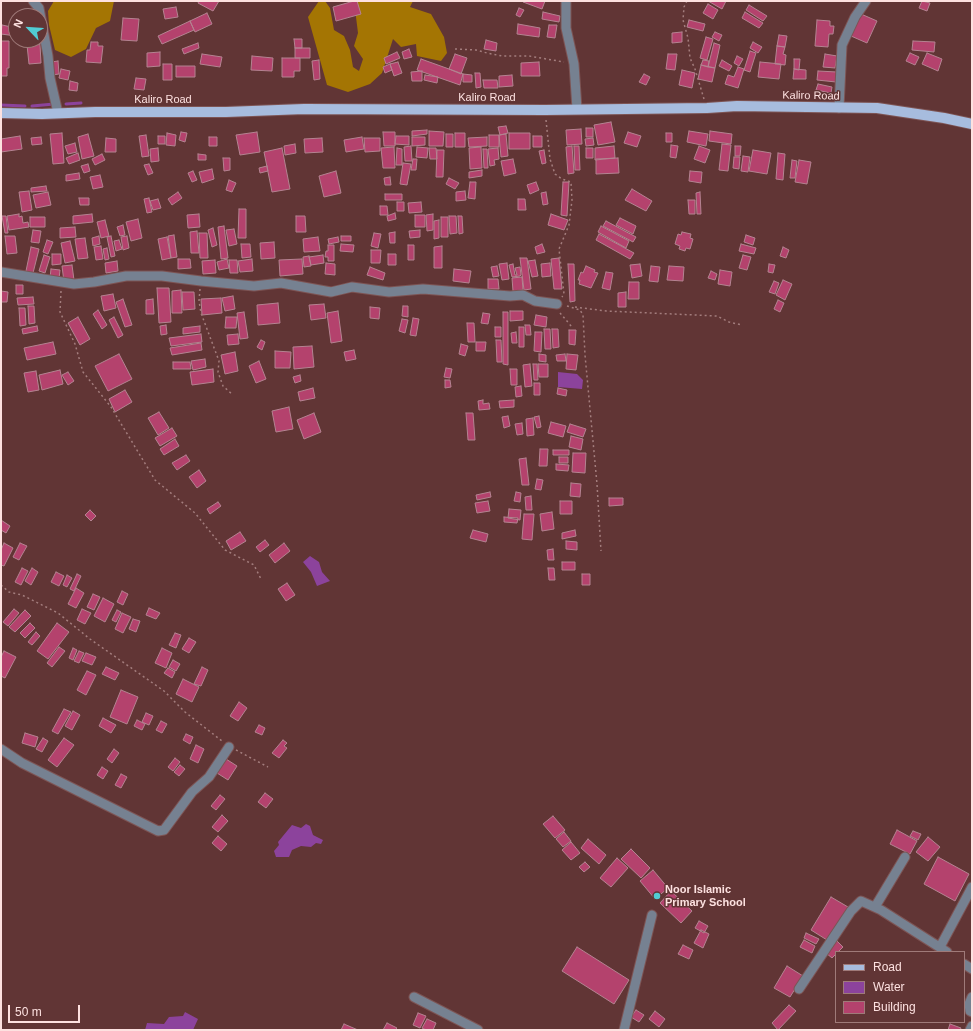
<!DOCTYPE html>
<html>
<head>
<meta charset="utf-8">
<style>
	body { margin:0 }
	#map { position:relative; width:973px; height:1031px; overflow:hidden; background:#613535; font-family:Helvetica,sans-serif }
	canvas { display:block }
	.frame { position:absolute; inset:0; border:2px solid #fde1e0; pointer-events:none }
	.legend { position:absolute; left:835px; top:951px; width:130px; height:72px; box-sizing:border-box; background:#613535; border:1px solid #9f7a79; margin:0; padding:5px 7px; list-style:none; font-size:12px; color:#fde1e0 }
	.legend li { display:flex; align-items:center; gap:8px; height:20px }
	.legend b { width:20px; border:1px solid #9f7a79 }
	.north { position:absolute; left:8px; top:8px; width:40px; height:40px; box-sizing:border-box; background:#613535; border:1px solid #9f7a79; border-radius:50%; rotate:295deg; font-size:11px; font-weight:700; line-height:16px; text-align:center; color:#fde1e0 }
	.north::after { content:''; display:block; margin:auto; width:14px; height:18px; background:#51ccd3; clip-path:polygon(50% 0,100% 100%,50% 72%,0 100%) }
	.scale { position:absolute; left:8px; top:1005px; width:72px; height:18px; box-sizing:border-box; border:2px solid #fde1e0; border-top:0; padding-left:5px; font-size:12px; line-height:14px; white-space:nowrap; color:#fde1e0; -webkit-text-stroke:3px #613535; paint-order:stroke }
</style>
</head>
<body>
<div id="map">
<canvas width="973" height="1031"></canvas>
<div class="frame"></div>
<ul class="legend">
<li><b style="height:5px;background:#a7bcde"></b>Road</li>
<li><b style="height:11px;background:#8c439c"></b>Water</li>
<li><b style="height:11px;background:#b4426d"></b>Building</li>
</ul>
<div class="north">N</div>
<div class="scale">50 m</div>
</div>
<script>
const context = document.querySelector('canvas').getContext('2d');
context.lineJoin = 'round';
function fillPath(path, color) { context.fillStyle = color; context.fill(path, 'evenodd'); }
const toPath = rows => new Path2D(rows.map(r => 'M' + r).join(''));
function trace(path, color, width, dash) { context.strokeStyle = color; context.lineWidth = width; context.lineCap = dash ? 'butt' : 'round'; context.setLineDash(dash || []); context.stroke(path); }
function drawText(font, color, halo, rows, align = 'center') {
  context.font = font + ' Helvetica,sans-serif'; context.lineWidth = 3; context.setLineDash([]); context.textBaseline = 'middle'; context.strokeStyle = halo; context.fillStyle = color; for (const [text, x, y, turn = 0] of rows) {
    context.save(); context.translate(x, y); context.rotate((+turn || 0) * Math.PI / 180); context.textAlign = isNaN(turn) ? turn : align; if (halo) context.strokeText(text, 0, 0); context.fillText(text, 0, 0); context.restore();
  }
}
const forest = toPath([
	[54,1,114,1,110,21,96,28,86,49,71,57,55,50,49,25,48,11],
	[319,1,325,1,330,8,334,30,344,36,350,50,353,67,359,71,363,59,354,46,358,33,354,1,413,1,410,7,431,14,444,37,447,53,441,61,417,56,416,44,401,47,393,39,382,73,370,84,348,92,327,85,308,17]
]);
const water = toPath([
	[558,372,577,374,583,380,582,389,558,387],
	[310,556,319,562,322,572,330,581,317,586,311,572,303,562],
	[306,824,310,826,313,835,323,840,321,844,316,843,311,847,301,846,292,850,289,857,276,857,274,851,279,845,278,842,292,825,301,828],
	[185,1012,198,1019,193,1030,145,1030,147,1023,164,1024,169,1017,183,1016]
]);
const stream = toPath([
	[66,104,81,103],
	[1,105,25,106],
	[32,106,54,104]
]);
const building = toPath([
	[199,1,219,1,213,11,198,3,199,1],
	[354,1,357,1,361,14,336,21,333,7,354,1],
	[523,1,545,1,542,9,523,2,523,1],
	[708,1,726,1,722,9,708,1],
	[922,1,930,3,927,11,919,8,922,1],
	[708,4,718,10,713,19,703,13,708,4],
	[749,5,767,16,763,21,746,10,749,5],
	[176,7,178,17,165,19,163,9,176,7],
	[519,8,524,10,520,17,516,15,519,8],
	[543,12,560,16,559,22,542,19,543,12],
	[745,12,763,23,759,28,742,18,745,12],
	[207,13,212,24,195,32,190,21,207,13],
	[861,14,877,21,867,43,851,36,861,14],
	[123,18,139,19,137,41,121,40,123,18],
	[689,20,705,24,703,31,687,27,689,20],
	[817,20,830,21,830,26,834,26,833,34,829,34,828,47,815,46,817,20],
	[190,21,194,30,162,44,158,36,190,21],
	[518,24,540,28,539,37,517,34,518,24],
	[2,25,16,28,16,36,1,34,2,25],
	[549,25,557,25,555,38,547,37,549,25],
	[682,32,682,42,672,43,672,33,682,32],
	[715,32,722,35,719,41,712,37,715,32],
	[779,35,787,36,785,47,777,46,779,35],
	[706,37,713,39,707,60,700,58,706,37],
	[294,39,302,39,302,48,295,48,294,39],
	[486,40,497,43,496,51,484,49,486,40],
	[1,41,9,41,9,68,7,68,7,76,1,76,1,41],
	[913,41,935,42,934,52,912,50,913,41],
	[91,42,98,42,98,46,103,46,101,63,86,62,87,50,90,50,91,42],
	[753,42,762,47,758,53,750,48,753,42],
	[198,43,199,48,184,54,182,49,198,43],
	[714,43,720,45,715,68,708,67,714,43],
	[40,44,41,63,29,64,27,45,40,44],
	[777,46,785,47,783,54,786,55,785,65,775,64,777,46],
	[295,48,310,48,310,58,295,58,295,48],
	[409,49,412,57,404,59,402,52,409,49],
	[750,51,756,53,750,72,744,70,750,51],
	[160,52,160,66,147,67,147,53,160,52],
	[397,52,400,58,386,64,384,58,397,52],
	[910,53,919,57,915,65,906,61,910,53],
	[927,53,942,59,938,71,922,64,927,53],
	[202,54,222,57,220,67,200,64,202,54],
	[455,54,467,58,461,74,449,69,455,54],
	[668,54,677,54,675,70,666,69,668,54],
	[825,54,837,56,835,68,823,67,825,54],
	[252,56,273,58,272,71,251,70,252,56],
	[737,56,743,59,739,66,734,63,737,56],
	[282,58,300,58,300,71,294,71,294,77,282,77,282,58],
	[421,59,463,74,460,85,417,70,421,59],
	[794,59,800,59,799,70,794,69,794,59],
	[319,60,320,79,314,80,312,61,319,60],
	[703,60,709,61,708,67,701,65,703,60],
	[722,60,732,66,729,71,719,66,722,60],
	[58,61,59,74,52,75,51,62,58,61],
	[398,62,402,73,394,76,390,64,398,62],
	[539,62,540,76,521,76,521,63,539,62],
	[760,62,781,64,779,79,758,77,760,62],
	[163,64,172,64,172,80,163,80,163,64],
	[390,64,392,70,385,73,383,67,390,64],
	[701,65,715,68,712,82,698,79,701,65],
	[176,66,195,66,195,77,176,77,176,66],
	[738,67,744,69,738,88,725,84,728,75,734,77,738,67],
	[61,69,70,71,68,80,59,78,61,69],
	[794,69,806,70,806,79,793,79,794,69],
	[682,70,695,73,692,88,679,85,682,70],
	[422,71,422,81,412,81,411,72,422,71],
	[818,71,837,72,836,82,817,80,818,71],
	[475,73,480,73,481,87,476,88,475,73],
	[463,74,472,75,472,82,463,82,463,74],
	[644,74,650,77,646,85,639,82,644,74],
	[425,75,438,77,437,83,424,80,425,75],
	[512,75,513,86,499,87,499,76,512,75],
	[136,78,146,79,144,90,134,89,136,78],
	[483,80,497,80,498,88,484,88,483,80],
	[70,81,78,83,77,91,69,90,70,81],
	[818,84,832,87,831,93,816,90,818,84],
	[611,122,615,142,598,145,594,125,611,122],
	[506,126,508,133,500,135,498,127,506,126],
	[586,128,593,128,593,137,586,137,586,128],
	[581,129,582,144,567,145,566,130,581,129],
	[427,130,427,134,412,136,412,131,427,130],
	[429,131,444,132,443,146,429,146,429,131],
	[689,131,708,134,706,146,687,142,689,131],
	[710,131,732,134,731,144,709,141,710,131],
	[181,132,187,133,185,142,179,140,181,132],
	[257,132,260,152,240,155,236,135,257,132],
	[383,132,395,132,395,146,384,146,383,132],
	[628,132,641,136,637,147,624,143,628,132],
	[62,133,64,163,53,164,50,134,62,133],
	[167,133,176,135,175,146,166,145,167,133],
	[455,133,465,133,465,147,455,147,455,133],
	[509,133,530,133,530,149,509,149,509,133],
	[666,133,672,133,672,142,666,142,666,133],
	[88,134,94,156,82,159,78,137,88,134],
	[446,134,453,134,453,147,446,147,446,134],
	[506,134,508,156,501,157,499,135,506,134],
	[146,135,149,156,142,157,139,136,146,135],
	[489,135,499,135,499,147,489,147,489,135],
	[20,136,22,149,1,152,1,139,20,136],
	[158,136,165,136,165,144,158,144,158,136],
	[396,136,409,136,409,145,395,144,396,136],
	[533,136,542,136,542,147,533,147,533,136],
	[41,137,42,144,32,145,31,138,41,137],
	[209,137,217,137,217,146,209,146,209,137],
	[362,137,364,149,346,152,344,140,362,137],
	[412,137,425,137,425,145,412,146,412,137],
	[487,137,487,146,469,147,468,138,487,137],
	[106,138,116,139,116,152,105,152,106,138],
	[322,138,323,152,305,153,304,139,322,138],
	[364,138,380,138,380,151,365,152,364,138],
	[593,138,594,145,586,146,585,139,593,138],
	[75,143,77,152,68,154,65,146,75,143],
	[295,144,296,153,285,155,284,146,295,144],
	[722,144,731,145,728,171,719,170,722,144],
	[671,145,678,146,676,158,670,157,671,145],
	[411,146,412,161,405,161,404,147,411,146],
	[572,146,574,173,568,174,566,147,572,146],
	[574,146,579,146,580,170,575,170,574,146],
	[614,146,615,158,595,160,595,148,614,146],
	[699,146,710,150,705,163,694,159,699,146],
	[735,146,741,146,740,156,735,156,735,146],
	[394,147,395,168,383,168,381,148,394,147],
	[417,147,428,148,427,158,416,157,417,147],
	[481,147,482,168,470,169,469,148,481,147],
	[158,148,159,161,151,162,150,149,158,148],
	[282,148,290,189,272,192,264,152,282,148],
	[397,148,402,149,402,165,396,165,397,148],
	[429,148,436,148,437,159,430,159,429,148],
	[498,148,499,159,494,160,495,165,490,166,488,149,498,148],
	[586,148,593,148,593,158,586,158,586,148],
	[483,149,487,149,488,168,484,168,483,149],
	[437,150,444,150,443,177,436,177,437,150],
	[544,150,546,163,542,164,539,151,544,150],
	[753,150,771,153,767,174,749,171,753,150],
	[78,153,80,160,69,164,66,158,78,153],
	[778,153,785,154,783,180,776,179,778,153],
	[102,154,105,160,95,165,92,159,102,154],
	[198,154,206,155,206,160,198,160,198,154],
	[743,156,750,157,748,172,741,171,743,156],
	[734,157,740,157,739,169,733,168,734,157],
	[223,158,230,158,230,170,224,171,223,158],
	[618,158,619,173,596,174,596,159,618,158],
	[413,159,417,159,416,170,411,170,413,159],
	[513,159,516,173,504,176,501,161,513,159],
	[792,160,797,161,795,178,790,178,792,160],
	[799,160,811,162,807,184,795,182,799,160],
	[403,163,411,164,407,185,400,184,403,163],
	[88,164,90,171,84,173,81,166,88,164],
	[149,164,153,173,148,175,144,165,149,164],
	[267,166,268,171,260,173,259,168,267,166],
	[212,169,214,179,202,183,199,172,212,169],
	[482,170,482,176,469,178,469,172,482,170],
	[193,171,197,180,192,182,188,173,193,171],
	[336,171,341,193,324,197,319,176,336,171],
	[690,171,702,172,701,183,689,181,690,171],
	[79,173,80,179,66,181,66,175,79,173],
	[100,175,103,187,93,189,90,177,100,175],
	[390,177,391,185,385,185,384,178,390,177],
	[449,178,459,183,455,189,446,184,449,178],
	[229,180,236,183,232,192,226,190,229,180],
	[470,182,476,182,475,199,468,198,470,182],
	[536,182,539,190,530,194,527,185,536,182],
	[563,182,569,182,567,216,561,215,563,182],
	[46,186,47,191,31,192,31,188,46,186],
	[632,189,652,201,646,211,625,200,632,189],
	[29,191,32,210,22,212,19,192,29,191],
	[465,191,466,200,456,201,456,192,465,191],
	[48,192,51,205,36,208,33,195,48,192],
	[178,192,182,198,172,205,168,199,178,192],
	[546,192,548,204,543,205,541,193,546,192],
	[700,192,701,214,697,214,696,193,700,192],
	[385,194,402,194,402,200,385,200,385,194],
	[79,198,89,198,89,205,80,205,79,198],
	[149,198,152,212,147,213,144,199,149,198],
	[158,199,161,208,153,210,150,201,158,199],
	[518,199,525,199,526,210,518,210,518,199],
	[688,200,695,200,695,214,689,214,688,200],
	[397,202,404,202,404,211,397,211,397,202],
	[421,202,422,212,409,213,408,203,421,202],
	[380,206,387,206,388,215,380,215,380,206],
	[239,209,246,209,246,238,238,238,239,209],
	[395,213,396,219,388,221,387,216,395,213],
	[19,214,19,217,22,216,23,223,28,222,29,227,9,230,7,216,19,214],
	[92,214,93,222,73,224,73,216,92,214],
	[199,214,200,227,188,228,187,215,199,214],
	[433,214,433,230,427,231,426,215,433,214],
	[551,214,568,220,564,230,548,225,551,214],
	[415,215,425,215,425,227,415,227,415,215],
	[2,216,6,216,8,233,5,233,2,216],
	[296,216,305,216,306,232,296,232,296,216],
	[449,216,456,216,457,233,450,234,449,216],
	[458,216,462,216,463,233,459,234,458,216],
	[30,217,45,217,45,227,30,227,30,217],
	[441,217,448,217,448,237,441,237,441,217],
	[620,218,636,226,633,234,616,225,620,218],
	[138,219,142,238,131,241,126,222,138,219],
	[105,220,109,236,101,238,97,222,105,220],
	[439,220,439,238,434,239,434,221,439,220],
	[606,221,636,237,633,242,603,226,606,221],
	[123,225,125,235,120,236,117,227,123,225],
	[224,226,228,258,221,259,218,227,224,226],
	[601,226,629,241,626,248,598,232,601,226],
	[75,227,76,237,60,238,60,228,75,227],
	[213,228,217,245,212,247,208,230,213,228],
	[234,229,237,244,229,246,226,230,234,229],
	[33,230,41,231,39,243,31,242,33,230],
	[420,230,420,237,410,238,409,231,420,230],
	[197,231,199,253,191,253,190,232,197,231],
	[395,232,395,243,390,243,389,233,395,232],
	[682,232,691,234,690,238,693,239,690,249,686,248,685,251,679,249,680,246,675,244,678,234,681,235,682,232],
	[199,233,207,233,208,258,200,258,199,233],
	[374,233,381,234,378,248,371,246,374,233],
	[599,234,634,253,630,259,596,240,599,234],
	[174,235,177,257,171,258,168,236,174,235],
	[746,235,755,238,753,245,744,242,746,235],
	[5,236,15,236,17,253,7,254,5,236],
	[99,236,100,244,93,246,92,238,99,236],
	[111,236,115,256,111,257,107,237,111,236],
	[127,236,129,248,123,250,121,237,127,236],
	[341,236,351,236,351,241,341,241,341,236],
	[167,237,171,258,162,260,158,239,167,237],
	[318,237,320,251,304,252,303,239,318,237],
	[338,237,339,242,329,244,328,239,338,237],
	[85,238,88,258,78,259,75,239,85,238],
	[47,240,53,242,48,254,43,252,47,240],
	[119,240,122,249,116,251,114,241,119,240],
	[70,241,75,261,65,263,61,243,70,241],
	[274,242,275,258,261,259,260,243,274,242],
	[241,244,250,244,251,257,242,258,241,244],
	[341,244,354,245,353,252,340,251,341,244],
	[542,244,545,252,537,254,535,247,542,244],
	[741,244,756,248,754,254,739,251,741,244],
	[328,245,334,245,334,261,328,261,328,257,325,257,326,251,328,251,328,245],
	[408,245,414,245,414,260,408,260,408,245],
	[101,246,103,259,96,260,94,247,101,246],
	[442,246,442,268,434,268,434,247,442,246],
	[31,247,39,249,33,273,26,271,31,247],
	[783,247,789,250,786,258,780,256,783,247],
	[107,248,109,259,105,260,103,249,107,248],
	[371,250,381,250,380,263,371,263,371,250],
	[52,254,61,254,61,264,52,265,52,254],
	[388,254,396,254,396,265,388,265,388,254],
	[44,255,50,257,45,273,39,271,44,255],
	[323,255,324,263,311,265,309,257,323,255],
	[743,255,751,257,747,270,739,268,743,255],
	[309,256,311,266,304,267,303,257,309,256],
	[520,258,527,258,531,289,524,290,520,258],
	[559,258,562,289,554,289,551,259,559,258],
	[178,259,190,259,191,268,178,269,178,259],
	[227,259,229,268,219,270,217,262,227,259],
	[252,259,253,271,240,272,238,261,252,259],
	[302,259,303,274,280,276,279,260,302,259],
	[215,260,216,273,203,274,202,261,215,260],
	[229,260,237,260,238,273,230,273,229,260],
	[535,260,538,276,532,277,528,261,535,260],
	[117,261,118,271,106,273,105,263,117,261],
	[326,263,335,264,335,275,325,274,326,263],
	[507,263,509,279,502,280,499,264,507,263],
	[550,263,551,276,542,277,541,264,550,263],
	[513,264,515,275,517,275,515,268,520,267,521,275,520,276,512,277,509,265,513,264],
	[568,264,574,264,575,301,570,302,568,264],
	[640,264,642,276,632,278,630,265,640,264],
	[769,264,775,265,773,273,768,272,769,264],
	[72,265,74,280,64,282,62,266,72,265],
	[497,266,499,276,493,277,491,267,497,266],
	[586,266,595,270,594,272,598,273,591,288,579,284,580,280,578,280,581,272,583,273,586,266],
	[651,266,660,267,658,282,649,281,651,266],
	[669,266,684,267,683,281,667,280,669,266],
	[370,267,385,273,383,280,367,275,370,267],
	[51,269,60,270,59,279,50,278,51,269],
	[454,269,471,271,469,283,453,281,454,269],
	[720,270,732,272,730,286,718,284,720,270],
	[711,271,717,274,715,280,708,278,711,271],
	[606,272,613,273,610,290,602,288,606,272],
	[522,277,523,290,513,291,512,278,522,277],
	[488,279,498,279,499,289,488,289,488,279],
	[783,280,792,284,785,300,776,295,783,280],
	[774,281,779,283,775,294,769,292,774,281],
	[629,282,639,282,639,299,628,299,629,282],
	[16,285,23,285,23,294,16,294,16,285],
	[157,288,169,288,171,322,159,323,157,288],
	[181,290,182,313,172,313,172,291,181,290],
	[1,291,8,292,7,302,1,302,1,291],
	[182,292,194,292,195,309,183,310,182,292],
	[626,292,626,307,618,307,618,293,626,292],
	[113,294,116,308,104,311,101,296,113,294],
	[233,296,235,309,225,311,222,298,233,296],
	[33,297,34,304,18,305,17,298,33,297],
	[221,298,222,313,202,315,201,299,221,298],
	[123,299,132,325,125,327,116,302,123,299],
	[153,299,154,314,146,314,146,300,153,299],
	[778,300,784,303,780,312,774,309,778,300],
	[278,303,280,323,258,325,257,305,278,303],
	[324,304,326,318,311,320,309,305,324,304],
	[28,306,34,306,35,323,29,324,28,306],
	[403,306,408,306,408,317,402,316,403,306],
	[370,307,380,308,379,319,370,318,370,307],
	[19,308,25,308,26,325,20,326,19,308],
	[98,310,107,325,102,329,93,314,98,310],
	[338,311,342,341,331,343,327,313,338,311],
	[510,311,523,311,523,320,510,321,510,311],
	[244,312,248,338,240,339,237,313,244,312],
	[503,312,508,312,508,365,503,364,503,312],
	[483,313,490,314,488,324,481,323,483,313],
	[536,315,547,317,546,327,534,325,536,315],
	[78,317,90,339,80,345,68,323,78,317],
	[114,317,123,335,118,338,109,320,114,317],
	[226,317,237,317,236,328,225,328,226,317],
	[413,318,419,319,416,336,410,335,413,318],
	[402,319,408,320,405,333,399,331,402,319],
	[467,323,474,323,475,342,468,342,467,323],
	[166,325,167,334,161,335,160,326,166,325],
	[525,325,530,325,531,335,526,335,525,325],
	[37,326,38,331,23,334,22,329,37,326],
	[200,326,200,332,183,334,183,328,200,326],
	[495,327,501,327,501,337,495,337,495,327],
	[519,327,524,327,524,347,519,347,519,327],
	[544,329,550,329,551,349,545,349,544,329],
	[552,329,558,329,559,347,553,348,552,329],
	[569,330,576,330,575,345,569,344,569,330],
	[516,332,517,343,512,343,511,333,516,332],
	[535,332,542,332,541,352,534,351,535,332],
	[201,334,202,342,171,346,169,338,201,334],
	[238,334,239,344,228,345,227,335,238,334],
	[261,340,265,342,262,350,257,347,261,340],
	[496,340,501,340,502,362,497,362,496,340],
	[53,342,56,354,27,360,24,348,53,342],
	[476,342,486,342,485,351,476,351,476,342],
	[201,343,202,350,172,355,170,348,201,343],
	[461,344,468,346,465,356,459,354,461,344],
	[312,346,314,367,294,369,293,347,312,346],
	[354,350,356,359,346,361,344,352,354,350],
	[275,351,291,352,290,368,275,368,275,351],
	[235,352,238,371,225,374,221,355,235,352],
	[119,354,132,379,108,391,95,366,119,354],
	[539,354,546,355,546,362,539,361,539,354],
	[565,354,566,361,557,361,556,355,565,354],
	[567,354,578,355,576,370,566,369,567,354],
	[205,359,206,367,193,370,191,361,205,359],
	[259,361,266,379,256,383,249,366,259,361],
	[173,362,190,362,191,369,173,369,173,362],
	[530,364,532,386,525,387,523,365,530,364],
	[533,364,537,364,538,380,534,380,533,364],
	[538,364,548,364,548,377,539,377,538,364],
	[446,368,452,369,450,378,444,377,446,368],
	[213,369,214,382,192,385,190,372,213,369],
	[510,369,517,369,517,385,511,385,510,369],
	[60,370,63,384,42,390,39,375,60,370],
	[36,371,39,390,28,392,24,373,36,371],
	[68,372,74,381,68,385,62,375,68,372],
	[300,375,301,381,295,383,293,377,300,375],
	[445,380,450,380,451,387,445,388,445,380],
	[534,383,540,383,540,395,534,395,534,383],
	[521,386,522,396,516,397,515,387,521,386],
	[313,388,315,398,300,401,298,392,313,388],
	[558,388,567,390,566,396,557,394,558,388],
	[125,390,132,402,115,412,109,399,125,390],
	[483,400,483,404,489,403,490,409,479,410,478,401,483,400],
	[514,400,514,407,500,408,499,401,514,400],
	[289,407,293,429,276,432,272,411,289,407],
	[159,412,169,428,158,435,148,418,159,412],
	[314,413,321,432,304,439,297,420,314,413],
	[466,413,473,413,475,440,468,440,466,413],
	[508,416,510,426,504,428,502,417,508,416],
	[539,416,541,427,537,428,534,417,539,416],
	[533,418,534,435,527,436,526,419,533,418],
	[551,422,566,426,563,437,548,433,551,422],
	[522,423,523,434,517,435,515,424,522,423],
	[570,424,586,429,583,437,567,432,570,424],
	[172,428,177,436,160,446,155,438,172,428],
	[571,436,583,439,581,450,569,447,571,436],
	[175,439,179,446,164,455,160,449,175,439],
	[540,449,548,449,547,466,539,466,540,449],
	[553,450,569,450,569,455,553,455,553,450],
	[573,453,586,453,585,473,572,472,573,453],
	[186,455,190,461,177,470,172,463,186,455],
	[559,457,568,457,568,463,559,463,559,457],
	[526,458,529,485,522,485,519,459,526,458],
	[556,464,569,465,568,471,556,470,556,464],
	[199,470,206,481,197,488,189,477,199,470],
	[537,479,543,480,541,490,535,489,537,479],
	[571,483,581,484,580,497,570,496,571,483],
	[490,492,491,497,477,500,476,495,490,492],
	[516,492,521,493,520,502,514,501,516,492],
	[531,496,532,510,526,510,525,497,531,496],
	[609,498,623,498,623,505,609,506,609,498],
	[488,501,490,511,477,513,475,503,488,501],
	[560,501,572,501,572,514,560,514,560,501],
	[218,502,221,506,210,514,207,509,218,502],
	[509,509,521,510,520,520,508,518,509,509],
	[90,510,96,516,91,521,85,515,90,510],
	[552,512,554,529,542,531,540,514,552,512],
	[524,514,534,514,532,540,522,539,524,514],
	[504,517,518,518,517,523,504,522,504,517],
	[1,520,10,526,6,533,1,530,1,520],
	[473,530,488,534,486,542,470,538,473,530],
	[575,530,576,536,562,539,562,533,575,530],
	[240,532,246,541,231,550,226,541,240,532],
	[265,540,269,545,260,552,256,547,265,540],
	[566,541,577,542,577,550,566,549,566,541],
	[4,543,13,548,4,566,1,565,1,550,4,543],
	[20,543,27,546,19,560,13,557,20,543],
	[284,543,290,551,275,563,269,555,284,543],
	[553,549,554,560,548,560,547,550,553,549],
	[562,562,575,562,575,570,562,570,562,562],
	[22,568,28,571,21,585,15,582,22,568],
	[32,568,38,572,31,585,25,581,32,568],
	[548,568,554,568,555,580,549,580,548,568],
	[56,572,64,576,59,586,51,582,56,572],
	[77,574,81,576,74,591,70,589,77,574],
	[582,574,590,574,590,585,582,585,582,574],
	[67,575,72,578,67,587,63,585,67,575],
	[287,583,295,595,286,601,278,589,287,583],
	[76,588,84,593,76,608,68,604,76,588],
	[122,591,128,594,123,605,117,602,122,591],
	[93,594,100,597,94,610,87,607,93,594],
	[103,598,114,604,105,622,94,616,103,598],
	[149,608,160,613,156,619,146,615,149,608],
	[14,609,19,613,8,626,3,622,14,609],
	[82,609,91,613,85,624,77,620,82,609],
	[25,610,31,616,15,632,9,627,25,610],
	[117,610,121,612,116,622,112,620,117,610],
	[122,613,131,617,123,633,115,629,122,613],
	[133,619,140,621,136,632,129,629,133,619],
	[30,623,35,628,25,638,20,633,30,623],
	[57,623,69,632,48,659,37,651,57,623],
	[36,632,40,636,32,645,28,642,36,632],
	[175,633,181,635,176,648,169,645,175,633],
	[189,638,196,642,189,653,182,649,189,638],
	[59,647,65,651,52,667,47,663,59,647],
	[73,648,77,650,73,660,69,658,73,648],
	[162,648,172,653,166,668,155,663,162,648],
	[4,651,16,657,5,678,1,676,1,657,4,651],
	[79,651,84,653,79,663,74,661,79,651],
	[86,653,96,657,92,665,82,661,86,653],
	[173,660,180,664,176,671,169,667,173,660],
	[106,667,119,673,115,680,102,674,106,667],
	[202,667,208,670,201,686,194,684,202,667],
	[168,668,175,672,172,678,164,673,168,668],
	[87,671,96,675,86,695,77,690,87,671],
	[183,679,199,687,192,702,176,694,183,679],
	[121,690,138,697,127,724,110,717,121,690],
	[239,702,247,708,238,721,230,716,239,702],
	[64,709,71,712,58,734,52,731,64,709],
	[73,711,80,715,72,730,65,726,73,711],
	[146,713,153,716,149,725,142,722,146,713],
	[103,718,116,725,111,733,99,726,103,718],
	[137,720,145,724,142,730,134,726,137,720],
	[161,721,167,724,162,733,156,730,161,721],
	[259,725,265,728,262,735,255,732,259,725],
	[25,733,38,737,35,747,22,743,25,733],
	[186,734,193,737,190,744,183,740,186,734],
	[43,738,48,741,42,752,36,749,43,738],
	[64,738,74,745,57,767,48,760,64,738],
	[283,740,287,743,284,746,287,748,279,758,272,753,283,740],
	[196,745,204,749,198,763,190,759,196,745],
	[114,749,119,753,112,763,107,759,114,749],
	[175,758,180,762,173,771,168,767,175,758],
	[226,759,237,766,228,780,217,773,226,759],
	[180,765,185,769,179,776,174,772,180,765],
	[102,767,108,771,103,779,97,775,102,767],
	[121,774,127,777,121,788,115,785,121,774],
	[265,793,273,799,266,808,258,802,265,793],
	[220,795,225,799,216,810,211,806,220,795],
	[222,815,228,821,218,832,212,827,222,815],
	[553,816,565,830,555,838,543,824,553,816],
	[897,830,917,841,910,854,890,844,897,830],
	[913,831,921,834,918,840,910,836,913,831],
	[564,832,571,841,563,847,556,839,564,832],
	[218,836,227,844,221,851,212,843,218,836],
	[928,837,940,847,928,861,916,852,928,837],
	[588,839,606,855,599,864,581,848,588,839],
	[571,842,580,853,571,860,562,850,571,842],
	[631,849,650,868,641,878,621,859,631,849],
	[938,857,969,874,955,901,924,884,938,857],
	[617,858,628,868,611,887,600,878,617,858],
	[585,862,590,867,584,872,579,867,585,862],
	[653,870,668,888,655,899,640,881,653,870],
	[671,891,692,911,681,923,660,903,671,891],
	[831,897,848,907,827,940,811,930,831,897],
	[699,921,708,926,704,933,695,928,699,921],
	[701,930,709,934,703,948,694,943,701,930],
	[806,933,819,939,816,944,804,938,806,933],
	[804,940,815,946,812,953,800,947,804,940],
	[837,941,843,947,838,952,836,952,836,954,832,958,826,953,837,941],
	[683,945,693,950,689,959,678,954,683,945],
	[577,947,629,980,614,1004,562,971,577,947],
	[787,966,803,976,790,997,774,988,787,966],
	[789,1005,796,1011,778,1030,772,1023,789,1005],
	[636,1010,644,1015,639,1022,631,1017,636,1010],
	[655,1011,665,1019,659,1027,649,1019,655,1011],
	[418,1013,426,1016,420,1028,413,1025,418,1013],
	[427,1019,436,1023,433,1030,426,1030,422,1028,427,1019],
	[387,1023,397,1028,395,1030,383,1030,387,1023],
	[344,1024,358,1030,341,1030,344,1024],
	[950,1024,961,1028,960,1030,948,1030,950,1024]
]);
const path = toPath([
	[687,1,684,7,683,20,688,38,690,58,695,69,704,99],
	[455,49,476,50,487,53,502,56,529,56,564,62],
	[546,120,550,159,555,174,562,179,571,182,572,200,569,225,559,249,564,294,562,297],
	[200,289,199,301,201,313,219,361,218,372,223,386,233,395],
	[61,291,60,312,75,344,83,372,111,407,155,480,195,513,225,550,254,565,261,579],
	[567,306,580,310,583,315,585,355,597,484,601,551],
	[575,307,606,311,717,316,729,322,742,325],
	[560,313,572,327],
	[1,585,9,592,22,595,58,613,90,639,164,691,185,712,222,741],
	[236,750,268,767]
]);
const minor = toPath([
	[33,1,39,8,48,56,50,78,58,113],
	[566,1,566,28,574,64,577,109],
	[839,108,842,45,855,17,866,1],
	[1,272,74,284,94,282,126,276,162,276,201,281,254,286,281,283,331,292,352,287,389,292,423,289,510,296,523,295,535,301,557,304],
	[1,749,22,763,158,831,164,830,192,792,209,777,229,747],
	[875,907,905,857],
	[940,947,972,887],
	[964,964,972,969],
	[799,989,851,911,861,901,881,910,947,952],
	[414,997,478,1030],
	[972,997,969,1004,970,1011,972,1012],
	[624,1030,652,915],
	[970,1030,972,1026]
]);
const major = toPath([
	[1,113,42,114,95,112,226,112,304,109,545,110,707,108,737,106,877,108,944,118,972,124]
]);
const markers = [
	[657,896,4,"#51ccd3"]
];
const streetNames = [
	["Kaliro Road",811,96,1],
	["Kaliro Road",487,98],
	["Kaliro Road",163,100]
];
const poiNames = [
	["Noor Islamic",665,890],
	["Primary School",665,903]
];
fillPath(forest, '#a47503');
fillPath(water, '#8c439c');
trace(stream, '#8c439c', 3);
fillPath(building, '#b4426d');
trace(building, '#b48391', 1);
trace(minor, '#7d5454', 11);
trace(major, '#7d5454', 12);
trace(path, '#a37d7d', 1.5, [2, 3]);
trace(minor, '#768191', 9);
trace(major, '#a7bcde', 10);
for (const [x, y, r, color] of markers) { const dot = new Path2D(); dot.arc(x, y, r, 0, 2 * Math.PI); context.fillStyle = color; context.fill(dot); trace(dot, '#613535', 1.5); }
drawText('11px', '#fde1e0', '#613535', streetNames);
drawText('bold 11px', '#fde1e0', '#613535', poiNames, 'left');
</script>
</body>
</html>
